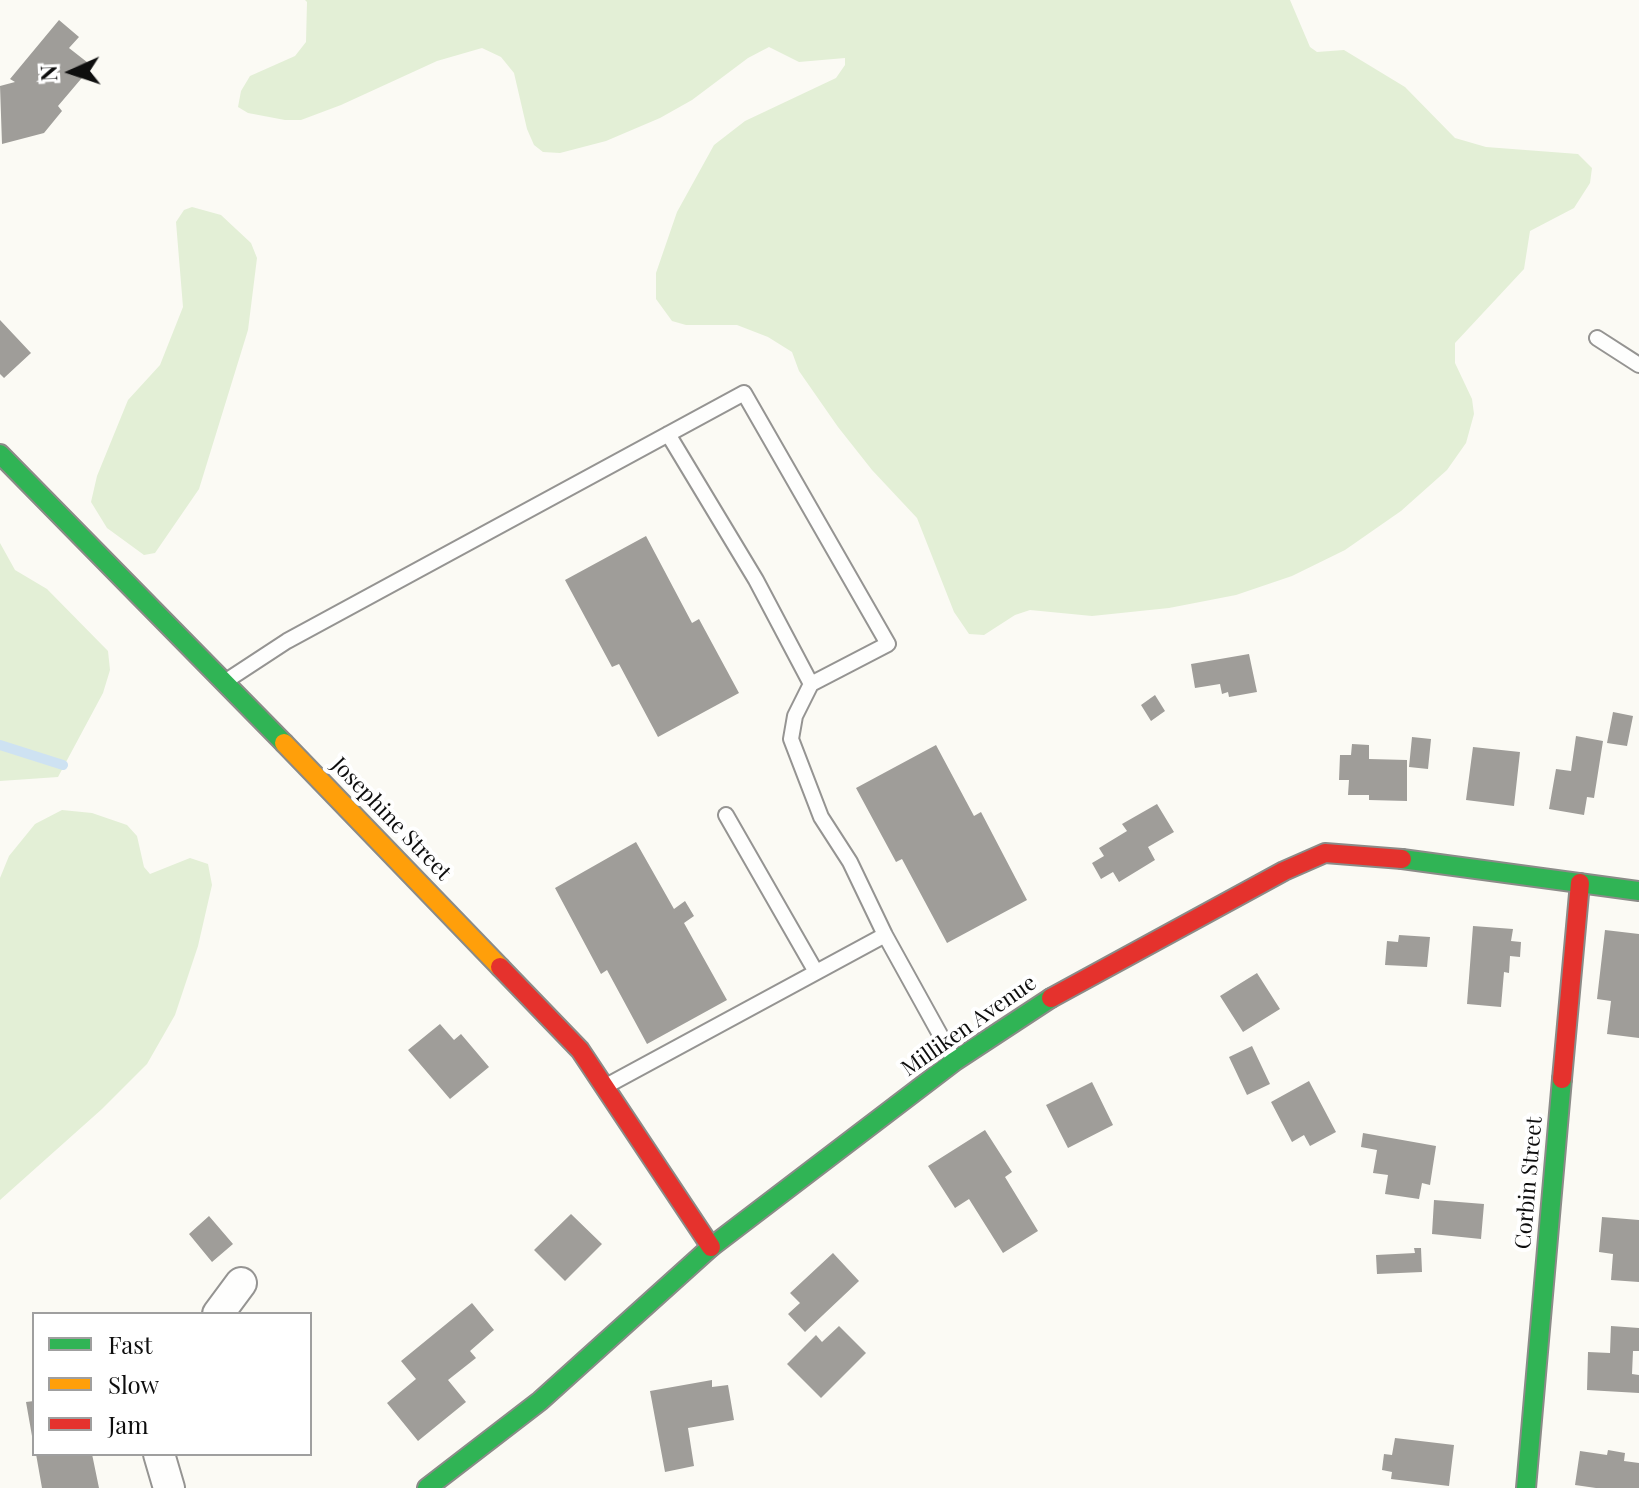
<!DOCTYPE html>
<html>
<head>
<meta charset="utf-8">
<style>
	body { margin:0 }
	#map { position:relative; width:1639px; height:1488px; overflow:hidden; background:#fbfaf4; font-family:"Playfair Display",serif }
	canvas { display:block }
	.legend { position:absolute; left:32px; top:1312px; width:280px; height:144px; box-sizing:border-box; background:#fff; border:2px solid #9f9f9f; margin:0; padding:10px 14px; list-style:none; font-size:24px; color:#0e0e0e }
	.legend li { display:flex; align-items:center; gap:16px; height:40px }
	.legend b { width:40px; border:2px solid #9f9f9f }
	.north { position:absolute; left:32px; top:32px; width:80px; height:80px; -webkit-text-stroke:6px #fff; paint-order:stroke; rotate:267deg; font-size:22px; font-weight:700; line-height:32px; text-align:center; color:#0e0e0e }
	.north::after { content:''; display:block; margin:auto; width:28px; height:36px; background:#0e0e0e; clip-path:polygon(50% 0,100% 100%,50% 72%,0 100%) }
</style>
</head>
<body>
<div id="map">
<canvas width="1639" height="1488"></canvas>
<ul class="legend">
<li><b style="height:10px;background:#30b455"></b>Fast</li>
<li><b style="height:10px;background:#ff9f0a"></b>Slow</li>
<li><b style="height:10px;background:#e5322d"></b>Jam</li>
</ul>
<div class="north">N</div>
</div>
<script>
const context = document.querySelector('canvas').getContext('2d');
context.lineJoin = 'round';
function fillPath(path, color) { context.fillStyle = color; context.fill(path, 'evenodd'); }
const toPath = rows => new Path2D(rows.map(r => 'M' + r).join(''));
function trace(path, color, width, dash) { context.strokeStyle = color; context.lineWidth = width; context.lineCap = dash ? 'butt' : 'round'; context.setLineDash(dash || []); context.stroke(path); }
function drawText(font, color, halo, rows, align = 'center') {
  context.font = font + ' "Playfair Display",serif'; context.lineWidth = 8; context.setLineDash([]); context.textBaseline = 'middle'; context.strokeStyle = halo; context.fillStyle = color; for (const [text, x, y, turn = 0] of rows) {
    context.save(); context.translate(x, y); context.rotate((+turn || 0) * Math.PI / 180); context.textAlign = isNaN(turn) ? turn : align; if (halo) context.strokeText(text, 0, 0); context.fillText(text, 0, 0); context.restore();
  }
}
const green = toPath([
	[305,0,1290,0,1310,47,1317,52,1344,50,1405,87,1455,138,1486,147,1578,154,1592,168,1590,183,1574,208,1530,231,1524,269,1455,343,1455,363,1472,399,1474,414,1466,443,1447,470,1401,511,1345,550,1292,576,1236,595,1169,608,1092,616,1030,610,1015,615,984,635,969,634,954,612,917,518,872,470,838,427,799,371,792,352,768,337,737,325,686,325,672,321,656,299,656,273,677,212,714,145,745,121,836,78,845,65,845,58,799,62,769,47,748,58,692,100,660,118,606,141,560,153,543,152,534,145,527,129,514,73,501,57,482,48,437,61,341,105,301,120,285,120,248,113,238,107,241,91,250,76,295,56,306,42,307,2],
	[192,207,221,215,251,243,257,258,248,330,199,489,155,553,144,555,107,528,91,502,97,476,128,400,160,365,183,307,176,222,184,210],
	[0,543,15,570,47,589,108,651,110,670,103,693,58,777,0,781],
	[62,810,92,813,127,825,137,836,144,867,150,874,190,858,208,864,212,885,198,946,175,1015,147,1064,102,1109,0,1200,0,878,9,856,35,824]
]);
const stream = toPath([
	[0,745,63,765]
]);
const building = toPath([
	[59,20,79,37,69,48,92,66,58,106,62,111,44,133,2,144,0,86,15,82,10,79],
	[0,320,31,353,4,378,0,374],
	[646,536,692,623,699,619,739,693,658,737,619,664,612,667,565,580],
	[1249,654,1257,692,1229,697,1228,692,1222,694,1220,684,1195,688,1191,664],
	[1155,695,1165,711,1151,721,1141,705],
	[1613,712,1633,716,1627,746,1607,743],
	[1576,736,1603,741,1594,798,1587,797,1584,815,1549,809,1556,769,1571,771],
	[1412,737,1431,739,1428,769,1409,767],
	[1352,744,1369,745,1369,759,1407,760,1407,801,1369,800,1369,795,1348,795,1349,780,1339,780,1340,755,1351,755],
	[936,745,974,816,981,812,1027,900,947,943,902,859,896,862,856,788],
	[1473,747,1520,752,1514,806,1466,800],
	[1157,804,1174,832,1148,847,1155,860,1119,882,1113,872,1101,879,1092,863,1104,856,1099,848,1127,831,1122,824],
	[636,842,674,909,685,901,694,916,684,923,727,1000,647,1044,607,970,601,974,555,888],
	[1473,926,1513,929,1511,941,1521,942,1520,957,1510,956,1509,973,1504,972,1501,1007,1467,1004],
	[1605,930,1639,934,1639,1038,1607,1034,1611,1001,1597,999],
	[1399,935,1430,937,1427,967,1385,965,1387,941,1398,942],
	[1257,973,1280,1009,1243,1032,1220,996],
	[440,1024,454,1040,461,1034,489,1067,450,1099,408,1050],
	[1252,1046,1270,1084,1247,1095,1229,1057],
	[1309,1081,1336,1132,1310,1146,1304,1135,1292,1142,1271,1102],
	[1092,1082,1113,1125,1068,1148,1046,1105],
	[985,1130,1012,1172,1005,1177,1038,1231,1003,1253,969,1199,955,1208,928,1166],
	[1363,1133,1436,1146,1430,1185,1422,1183,1419,1199,1385,1194,1388,1175,1373,1173,1377,1150,1361,1147],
	[1434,1200,1484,1204,1481,1239,1432,1234],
	[571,1214,602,1244,565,1281,534,1250],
	[209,1216,233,1244,212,1262,189,1234],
	[1602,1217,1639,1220,1639,1282,1611,1280,1613,1254,1599,1252],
	[1414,1248,1421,1248,1422,1272,1377,1274,1376,1255,1415,1253],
	[833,1253,859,1281,805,1332,788,1314,800,1303,790,1293],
	[472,1303,494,1330,470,1351,476,1358,448,1380,466,1402,418,1441,387,1403,416,1379,401,1361],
	[839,1326,866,1353,821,1398,787,1364,816,1335,822,1342],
	[1611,1326,1639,1328,1639,1351,1633,1351,1632,1374,1639,1375,1639,1393,1587,1390,1588,1352,1610,1353],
	[712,1380,712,1387,728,1385,734,1420,688,1428,694,1466,665,1472,650,1391],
	[34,1401,34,1436,32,1436,26,1402],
	[1395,1438,1454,1445,1449,1486,1391,1479,1392,1472,1382,1470,1384,1454,1392,1455],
	[1608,1450,1625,1453,1624,1461,1639,1463,1639,1488,1596,1488,1575,1485,1580,1451,1607,1455],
	[36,1454,92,1454,99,1488,42,1488]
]);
const lane = toPath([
	[1597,338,1639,365],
	[668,434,756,580,811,684,795,716,791,739,821,817,850,862,885,935,953,1058],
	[229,679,287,641,744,393,888,644,811,684],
	[726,815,816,972],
	[608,1085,885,935]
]);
const street = toPath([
	[218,1314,241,1283],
	[159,1454,169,1488]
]);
const fast = toPath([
	[0,454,284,743],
	[1402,859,1639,891],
	[427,1488,540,1401,711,1247,955,1061,1051,998],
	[1526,1488,1562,1079]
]);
const slow = toPath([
	[284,743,500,967]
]);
const jam = toPath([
	[500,967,580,1050,711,1247],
	[1051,998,1284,871,1325,853,1402,859],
	[1562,1079,1580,883]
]);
const streetNames = [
	["Josephine Street",391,819,46],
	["Milliken Avenue",969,1026,-35],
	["Corbin Street",1529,1183,-85]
];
fillPath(green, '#e3efd6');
trace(stream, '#cee2f2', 10);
fillPath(building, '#9f9d99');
trace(lane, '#959492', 18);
trace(street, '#959492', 34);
trace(fast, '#8b8b88', 22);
trace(slow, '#8b8b88', 22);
trace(jam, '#8b8b88', 22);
trace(lane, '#fefefd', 14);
trace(street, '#fefefd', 30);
trace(fast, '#30b455', 18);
trace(slow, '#ff9f0a', 18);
trace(jam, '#e5322d', 18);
drawText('22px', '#0e0e0e', '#fff', streetNames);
</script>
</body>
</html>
